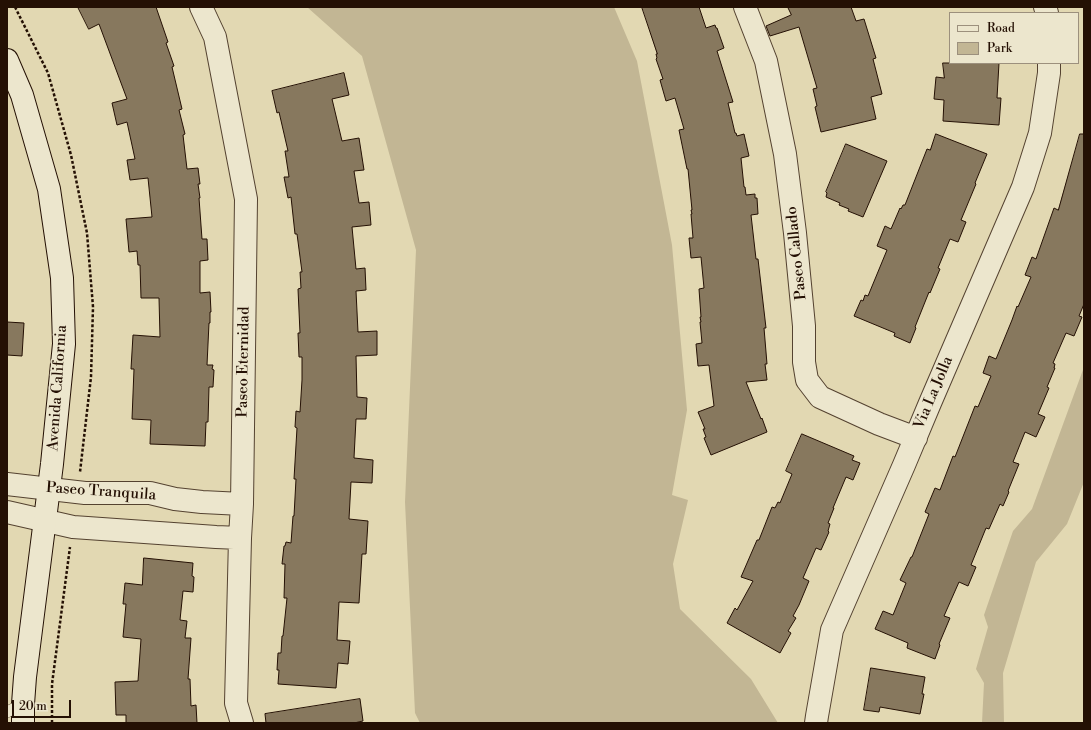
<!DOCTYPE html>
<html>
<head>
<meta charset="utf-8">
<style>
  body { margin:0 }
  #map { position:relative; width:1091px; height:730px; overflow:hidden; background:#e2d8b2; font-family:"Libre Bodoni",serif }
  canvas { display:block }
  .frame { position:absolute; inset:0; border:8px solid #241004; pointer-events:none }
  .legend { position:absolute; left:949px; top:12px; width:130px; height:52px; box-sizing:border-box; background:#ece6cd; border:1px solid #9c907d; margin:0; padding:5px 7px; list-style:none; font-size:12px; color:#241004 }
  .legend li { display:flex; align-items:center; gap:8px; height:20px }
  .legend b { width:20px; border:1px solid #9c907d }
  .scale { position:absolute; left:12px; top:700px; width:59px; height:18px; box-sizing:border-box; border:2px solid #241004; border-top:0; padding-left:5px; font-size:12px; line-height:14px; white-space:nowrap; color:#241004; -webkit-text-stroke:3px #ece6cd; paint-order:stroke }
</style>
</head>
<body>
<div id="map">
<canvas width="1091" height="730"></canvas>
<div class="frame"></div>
<ul class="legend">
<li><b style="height:5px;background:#ece6cd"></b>Road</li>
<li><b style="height:11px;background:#c2b694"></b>Park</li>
</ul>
<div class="scale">20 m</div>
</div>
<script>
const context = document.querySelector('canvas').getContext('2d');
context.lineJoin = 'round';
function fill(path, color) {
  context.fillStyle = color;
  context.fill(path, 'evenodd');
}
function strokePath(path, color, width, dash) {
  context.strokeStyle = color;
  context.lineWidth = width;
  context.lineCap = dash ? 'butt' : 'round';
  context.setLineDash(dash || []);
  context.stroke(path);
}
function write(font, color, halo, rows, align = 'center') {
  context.font = font + ' "Libre Bodoni",serif';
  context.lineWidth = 3;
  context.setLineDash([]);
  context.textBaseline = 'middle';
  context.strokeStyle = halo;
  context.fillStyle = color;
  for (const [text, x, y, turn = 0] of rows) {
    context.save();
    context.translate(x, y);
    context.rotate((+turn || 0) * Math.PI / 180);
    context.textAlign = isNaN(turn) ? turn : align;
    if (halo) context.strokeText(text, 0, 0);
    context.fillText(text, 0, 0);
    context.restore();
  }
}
const green = new Path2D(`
  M307 7H614L637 61 672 245 687 410 672 495 688 500 673 564 680 609 751 679 778 723H420L415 713 405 502 416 250 362 56Z
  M1084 367V482L1067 524 1036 562 1003 673 1004 723H982L984 683 976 669 988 627 984 615 1013 531 1032 509Z`);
const building = new Path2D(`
  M78 7H156L168 42 166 43 174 66 172 67 182 109 179 110 185 134 183 135 187 169 198 168 200 184H198L200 198H199L202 239H207L208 260 200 261V293L210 292 211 312H210V323H209L207 365H213L212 369 214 370 213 387H209L208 422H206L205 446 150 444 151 420 132 419 134 369H131L133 335 160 337 159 298H141L140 265H138L137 251 129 252 126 219 152 217 148 178 130 180 127 160 135 159 127 122 117 125 112 103 127 99 99 24 89 29Z
  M642 7H699L706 28 715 25 716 28H717L724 48 717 51 733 102 728 103 735 133H736L737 136 744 134 749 156 741 158 744 187H745L746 195 755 194V198H757L758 214 751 215 756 259H758L766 328H764L767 364H765L767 380 746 382 761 419 762 418 767 432 711 455 704 438 706 437 703 429H705L698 412 714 406 709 365 698 366 696 344 702 343 700 322H701L700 317H701L699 289 704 288 701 257 691 258 689 238H693L691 214H692L691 210H692L688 169H687L679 130 684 129 675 98 666 101 660 80 663 79 656 59 657 58 656 54H657Z
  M788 7H851L856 21 864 19 876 58 873 59 882 94 871 97 876 119 821 132 815 107 817 106 813 89 817 88 799 27 770 36 766 26 791 15Z
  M943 63H999L997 98H1001L999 125 943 121 944 100 934 99 936 77 944 78Z
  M344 73 349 95 332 99 342 141 359 138 364 170 354 171 359 203 369 202 371 225 352 227 356 269 365 268 366 290 356 291 358 332 377 331V355L356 356 357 397 367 398 366 419H356L354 458 373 460 372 483 351 482 349 519 368 521 366 554H362L359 603 339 602 337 640 350 641 348 664 338 663 336 688 278 684 279 670H277L278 653H281L282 636H283L287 598H284L285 564H282L284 546H285L286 542 291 543 293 516H294L296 479H294L297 428 295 427 296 411 300 412 302 380V357H299L298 333H300L298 289 301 288 300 272H302L297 234H295L291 197 288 198 284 177H289L285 151H288L279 112 277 113 272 91Z
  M936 134 987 154 975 183 976 184 961 220 966 222 958 242 950 239 938 268 940 269 930 293 929 292 915 327 916 328 910 343 894 336 895 333 854 316 861 300 863 301 865 295 868 296 887 250 877 246 885 226 891 229 900 208 901 209 903 205H905L927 149 930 150Z
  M1080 134H1084V304L1079 316 1082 317 1074 336 1066 333 1053 363 1055 364 1054 368H1055L1047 387 1049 388 1038 414 1045 417 1036 437 1025 432 1013 462 1019 464 1008 491 1009 492 1003 506 1000 504 989 529 986 528 971 565 976 567 968 586 959 582 944 616 950 618 939 644 940 645 935 659 907 648 908 643 875 629 883 611 893 615 906 583 900 580 911 557H912L929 514 925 512 935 488 940 490 953 456 955 457 975 406 978 407 991 376 983 373 989 356 996 359 1012 320 1017 306 1018 307 1031 277 1025 275 1032 257 1036 259 1054 208 1058 210Z
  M846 144 887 161 863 217 848 211 849 209 839 205 840 203 826 197 827 193 826 192Z
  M7 322 24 323 22 356 7 355Z
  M802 434 854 456 852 460 860 463 853 480 846 477 833 508H834L828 523 830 524 828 531 829 532 821 550 816 548 803 578 809 581 799 605 793 616 796 618 788 631 791 633 780 653 727 623 735 608 737 610 753 581 741 577 757 540H759L772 507 775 508 778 502 780 503 792 474 786 471Z
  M144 558 193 563 192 576 194 577 193 592 183 591 180 620 187 621 185 638H191L188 679H190L191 706 196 705 197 723H126V715H116L115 682 138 681 141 639 123 637 126 604H123L125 583 142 585Z
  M871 668 925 677 922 694H924L920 714 880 707 879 712 864 710Z
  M360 699 363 721 354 723H266L265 714Z`);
const path = new Path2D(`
  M15 7 48 73 71 155 87 233 93 307 91 377 80 472
  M52 723V684L70 547`);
const lane = new Path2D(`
  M7 712 23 704`);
const street = new Path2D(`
  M201 7 215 37 246 199 242 504 240 538 236 703 242 723
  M745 7 766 61 785 154 795 233 804 326V362L807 380 820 397 879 424 916 438
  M1045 7 1047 13
  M7 484 85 493H150L175 499 202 502 242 504
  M7 512 73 527 216 537 240 538
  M816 723 817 716 832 630 904 465 930 403 1023 187 1040 133 1049 73V63`);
const secondary = new Path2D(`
  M7 60 22 95 49 189 62 278 64 344 52 464 25 677 23 704V723`);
const streetNames = [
  ["Paseo Callado",797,253,-96],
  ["Paseo Eternidad",244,362,-89],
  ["Avenida California",58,388,-86],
  ["Via La Jolla",934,393,-67],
  ["Paseo Tranquila",101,492,4]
];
fill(green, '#c2b694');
fill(building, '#87785e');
strokePath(building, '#241004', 1);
strokePath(lane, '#544230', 12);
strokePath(street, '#544230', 24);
strokePath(secondary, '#241004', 24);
strokePath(path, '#241004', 2.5, [3, 2]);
strokePath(lane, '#ece6cd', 11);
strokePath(street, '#ece6cd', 22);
strokePath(secondary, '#ece6cd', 22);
write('15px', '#241004', '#ece6cd', streetNames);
</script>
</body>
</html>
